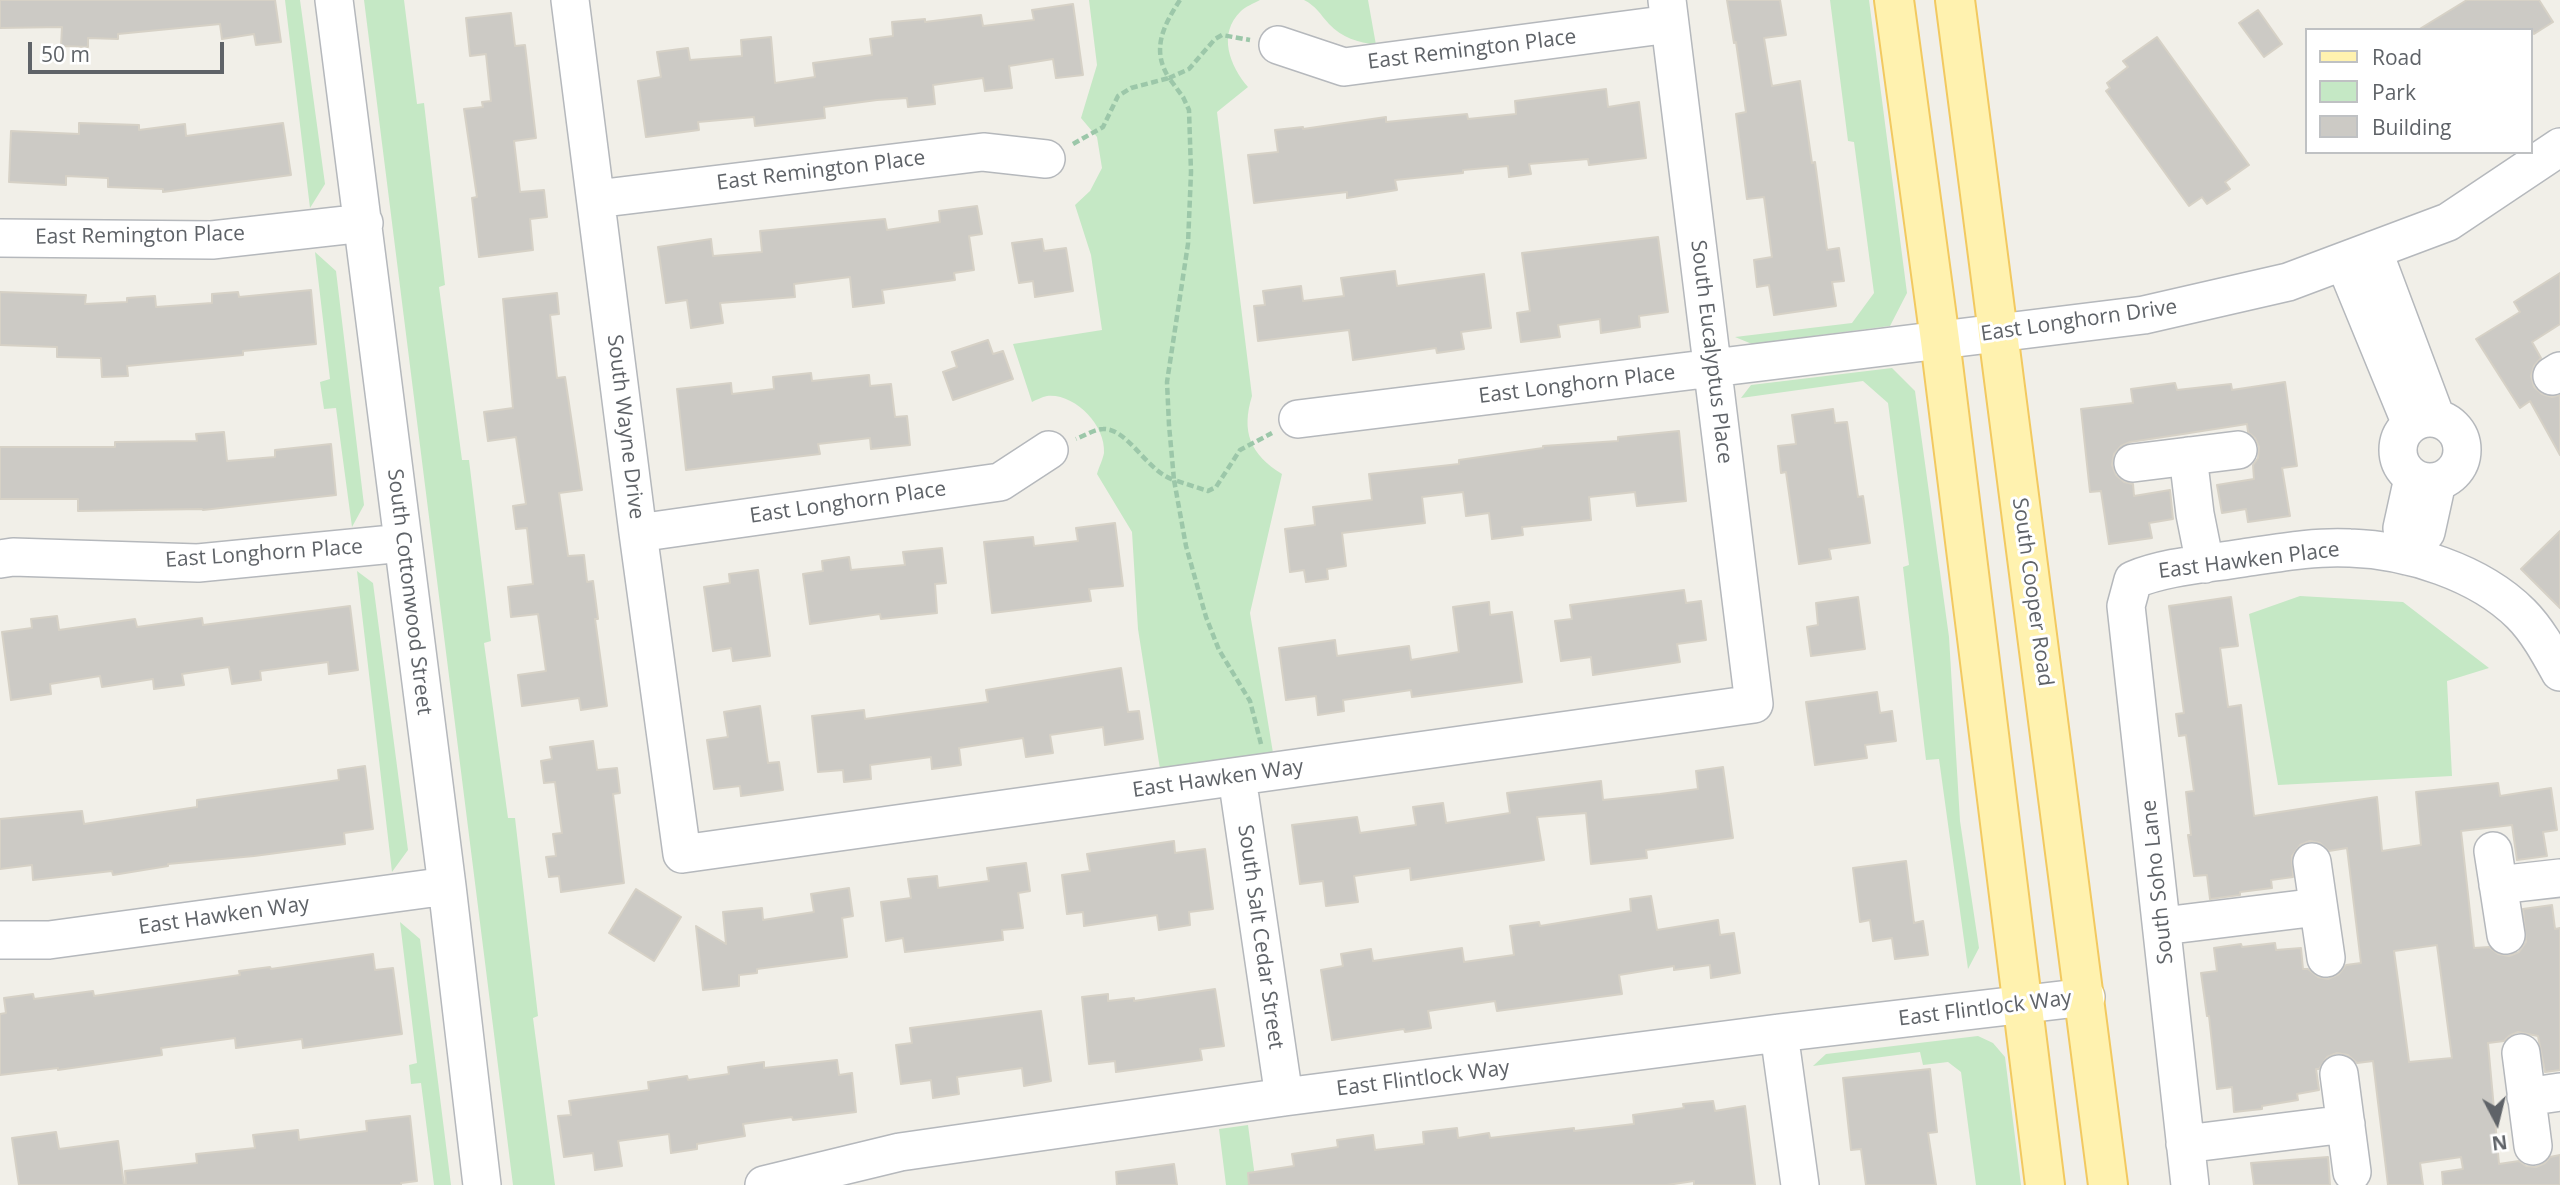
<!DOCTYPE html>
<html>
<head>
<meta charset="utf-8">
<style>
  body { margin:0 }
  #map { position:relative; width:2560px; height:1185px; overflow:hidden; background:#f1efe8; font-family:"Open Sans",sans-serif }
  canvas { display:block }
  .legend { position:absolute; left:2305px; top:28px; width:228px; height:126px; box-sizing:border-box; background:#fff; border:2px solid #bfc1c3; margin:0; padding:9px 12px; list-style:none; font-size:21px; color:#5f6368 }
  .legend li { display:flex; align-items:center; gap:14px; height:35px }
  .legend b { width:35px; border:2px solid #bfc1c3 }
  .north { position:absolute; left:2462px; top:1087px; width:70px; height:70px; -webkit-text-stroke:5px #fff; paint-order:stroke; rotate:173deg; font-size:19px; font-weight:700; line-height:28px; text-align:center; color:#5f6368 }
  .north::after { content:''; display:block; margin:auto; width:24px; height:32px; background:#5f6368; clip-path:polygon(50% 0,100% 100%,50% 72%,0 100%) }
  .scale { position:absolute; left:28px; top:42px; width:196px; height:32px; box-sizing:border-box; border:4px solid #5f6368; border-top:0; padding-left:9px; font-size:21px; line-height:24px; white-space:nowrap; color:#5f6368; -webkit-text-stroke:5px #fff; paint-order:stroke }
</style>
</head>
<body>
<div id="map">
<canvas width="2560" height="1185"></canvas>
<ul class="legend">
<li><b style="height:9px;background:#fff2af"></b>Road</li>
<li><b style="height:19px;background:#c5e8c5"></b>Park</li>
<li><b style="height:19px;background:#cccac5"></b>Building</li>
</ul>
<div class="north">N</div>
<div class="scale">50 m</div>
</div>
<script>
const context = document.querySelector('canvas').getContext('2d');
context.lineJoin = 'round';
function fill(path, color) {
  context.fillStyle = color;
  context.fill(path, 'evenodd');
}
function strokePath(path, color, width, dash) {
  context.strokeStyle = color;
  context.lineWidth = width;
  context.lineCap = dash ? 'butt' : 'round';
  context.setLineDash(dash || []);
  context.stroke(path);
}
function write(font, color, halo, rows, align = 'center') {
  context.font = font + ' "Open Sans",sans-serif';
  context.lineWidth = 6;
  context.setLineDash([]);
  context.textBaseline = 'middle';
  context.strokeStyle = halo;
  context.fillStyle = color;
  for (const [text, x, y, turn = 0] of rows) {
    context.save();
    context.translate(x, y);
    context.rotate((+turn || 0) * Math.PI / 180);
    context.textAlign = isNaN(turn) ? turn : align;
    if (halo) context.strokeText(text, 0, 0);
    context.fillText(text, 0, 0);
    context.restore();
  }
}
const green = new Path2D(`
  M285 0H300L325 184 310 208Z
  M364 0H404L417 104 424 103 445 285 439 287 462 460H469L491 641 484 643 508 818H515L538 1016 533 1018 555 1185H513Z
  M1089 0H1260C1254 3 1245 7 1241 11 1217 34 1230 66 1248 87L1217 112 1252 396C1241 432 1250 454 1282 474L1250 613 1273 753 1160 769 1138 629 1132 532 1097 474C1099 467 1103 459 1104 453 1106 425 1074 393 1047 396 1042 397 1036 400 1032 402L1013 344 1102 330 1091 255 1075 205 1090 191 1102 168 1097 137 1081 118 1097 65Z
  M1304 0H1368L1376 45C1358 42 1342 38 1329 24 1320 14 1316 6 1304 0Z
  M1830 0H1869L1907 293 1890 326 1752 344 1735 337 1852 323 1874 293 1854 142 1848 141Z
  M315 252 336 271 364 505 352 527 336 408 324 409 320 382 330 379Z
  M1892 368 1915 391 1949 637 1960 821 1979 948 1968 969 1939 759 1926 760 1903 567 1909 565 1888 403 1863 381 1741 398 1751 385Z
  M357 571 373 583 408 850 392 872Z
  M2300 596 2403 602 2489 668 2447 681 2452 776 2278 785 2249 614Z
  M400 922 420 939 451 1185H434L421 1083 411 1084 409 1065 417 1063Z
  M1978 1036 1993 1043 2005 1057 2021 1185H1976L1961 1072 1948 1062 1923 1065 1920 1052 1813 1066 1826 1054Z
  M1248 1125 1256 1185H1226L1219 1129Z`);
const building = new Path2D(`
  M0 0H275L281 42 256 45 254 34 222 39 220 24 118 34V39L88 38V47L61 46 62 27 0 28Z
  M1727 0H1780L1786 35 1764 38 1772 86 1800 81 1812 163 1815 162 1827 250 1839 248 1844 281 1832 282 1836 306 1774 315 1769 285 1757 287 1754 260 1772 257 1764 197 1747 199 1736 114 1746 112 1736 42 1734 43Z
  M2467 0H2539L2553 22 2534 34 2532 30H2418Z
  M1073 4 1083 75 1056 78 1053 59 1009 66 1012 88 985 91 983 78 933 85 935 104 908 107 907 98 877 100 824 107 825 118 755 126 754 117 698 122 699 130 646 137 638 81 661 77 657 52 688 48 690 60 742 56 741 40 771 37 775 83 815 77 813 63 872 55 870 39 893 36 892 22 925 19V22L981 15 983 26 1034 20 1032 10Z
  M2258 10 2282 44 2264 57 2239 23Z
  M511 13 515 46 525 45 536 138 514 141 520 192 544 190 547 217 530 219 533 250 479 257 472 198 477 197 464 109 483 107 482 102 491 101 486 54 470 56 466 18Z
  M2157 37 2249 165 2225 182 2230 189 2207 204 2202 197 2189 206 2106 91 2110 88 2107 83 2128 67 2123 61Z
  M1606 89 1608 107 1639 102 1646 158 1589 165 1588 159 1529 164 1531 174 1509 177 1508 166 1463 170V173L1395 180 1397 190 1347 198V192L1254 203 1248 155 1278 152 1275 130 1303 127V129L1386 117V122L1467 114 1468 119 1516 114 1515 101Z
  M79 123 139 125V130L185 124 186 136 283 123 291 175 163 192V189L108 187V178L66 176V185L9 182 11 131 79 134Z
  M977 206 982 234 969 236 974 270 954 273 955 280 882 290 884 303 853 307 850 277 794 284 795 297 720 303 723 323 691 328 687 300 666 303 658 247 711 239 713 256 762 252 760 231 885 219 887 230 940 222 939 211Z
  M1658 237 1668 312 1639 316 1640 327 1601 333 1600 319 1558 325 1560 337 1521 342 1517 313 1530 311 1522 253Z
  M1042 239 1044 251 1066 248 1073 291 1035 297 1033 281 1019 283 1012 243Z
  M1395 271 1397 286 1484 274 1491 328 1461 332 1464 349 1437 353 1436 348 1353 360 1349 330 1258 341 1254 306 1265 305 1263 291 1301 286 1303 301 1344 296 1341 278Z
  M2560 273V324L2532 342 2541 358 2534 366 2531 376 2534 387 2542 394 2552 397 2560 395V455L2530 401 2520 408 2476 339 2520 312 2514 302Z
  M311 290 316 344 243 351V355L127 366 128 376 102 377 101 358 57 357V347L0 345V292L86 295 85 304 127 302V298L155 296 156 307 212 303V294L238 292 239 297Z
  M557 293 559 314 550 315 557 378 565 377 582 490 559 493 568 556 584 555 587 582 593 581 598 619H595L607 706 581 710 579 698 522 706 518 675 546 671 538 614 511 617 508 587 533 584 527 528 516 529 513 506 526 504 516 437 488 441 484 412 513 408 503 299Z
  M988 340 993 354 1003 351 1013 379 953 400 943 372 957 367 952 352Z
  M811 373 812 381 869 375 870 386 891 384 895 417 907 416 910 445 871 449 870 438 818 444 820 454 686 470 677 389 731 383 732 394 774 389 773 377Z
  M2285 382 2297 466 2282 468 2290 516 2248 522 2246 509 2222 513 2217 485 2254 479 2253 465 2258 458 2259 447 2255 438 2248 432 2247 424 2183 434 2130 442 2121 446 2114 454 2112 465 2116 475 2124 482 2133 484 2134 496 2170 490 2173 519 2149 523 2152 538 2109 544 2101 491 2090 492 2081 409 2133 403 2131 389 2175 383 2177 390 2231 384 2232 390Z
  M1833 409 1835 423 1847 422 1858 497 1863 496 1870 543 1829 549 1831 559 1799 564 1786 472 1781 473 1778 446 1796 444 1792 415Z
  M1679 431 1686 501 1637 506 1635 492 1589 497 1591 520 1522 527 1523 535 1492 539 1489 513 1466 516 1463 492 1422 497 1425 523 1342 533 1346 566 1327 569 1328 579 1306 582 1304 570 1290 572 1285 529 1315 525 1313 507 1372 500 1369 474 1459 464V460L1543 448V446L1618 441V437Z
  M224 432 227 461 275 457V450L331 444 336 495 203 510 202 509 78 511V499H0V447H115V442L197 441 196 434Z
  M1115 523 1123 586 1089 589 1091 601 992 613 984 542 1033 537 1034 546 1078 541 1076 528Z
  M2560 531V608L2521 569Z
  M942 548 946 583 935 584 937 613 881 619 880 614 810 624 803 574 823 571 822 561 849 557 851 570 905 565 903 552Z
  M758 570 770 656 733 661 731 648 713 651 704 587 730 583 729 574Z
  M1684 590 1686 603 1701 601 1706 640 1677 644 1680 662 1593 675 1591 657 1561 661 1555 621 1572 619 1570 605Z
  M1858 597 1865 649 1811 656 1807 627 1818 625 1816 603Z
  M2231 597 2238 646 2220 648 2228 707 2241 705 2254 816 2377 797 2382 851 2421 845 2416 792 2498 783 2500 796 2551 788 2557 830 2543 832 2547 856 2517 860 2512 825 2461 831 2474 948 2489 947 2498 954 2509 956 2519 952 2526 942 2523 909 2552 905 2555 929 2560 928V1070L2545 1072 2538 1036 2518 1032 2509 1036 2504 1041 2488 1043 2499 1164 2519 1161 2526 1166 2536 1167 2545 1163 2550 1157 2560 1155V1185H2443L2442 1172 2463 1169 2461 1157 2420 1163 2423 1185H2388L2373 1061 2357 1063 2348 1055 2337 1053 2327 1057 2319 1069H2316L2319 1090 2297 1094 2298 1100 2262 1106V1109L2234 1112 2232 1087 2217 1089 2209 1016H2207L2201 973 2217 971 2214 948 2241 944 2242 947 2275 943 2276 950 2301 948 2303 969H2308L2318 977 2328 979 2339 974 2346 965 2361 963 2347 848 2329 851 2320 843 2310 841 2300 845 2292 856 2293 877 2271 880 2272 888 2240 892V895L2210 899 2207 875 2194 876 2188 835H2191L2186 792 2194 791 2186 735 2179 736 2176 714 2184 713 2169 606ZM2437 945 2452 1058 2409 1062 2394 951Z
  M1489 602 1490 615 1512 612 1522 682 1412 697 1411 690 1343 700 1344 711 1318 715 1316 696 1286 700 1279 648 1335 640 1337 656 1409 646 1411 660 1459 652 1453 607Z
  M350 606 358 670 329 674 328 662 260 671 261 680 232 684 229 667 182 674 184 685 154 689 153 679 102 687 100 676 50 684 51 694 11 700 2 632 32 628 31 619 57 616 59 630 135 619 137 627 202 618 203 625Z
  M1121 668 1128 712 1139 711 1143 739 1105 745 1103 727 1050 735 1053 753 1026 757 1023 738 959 748 961 765 932 769 931 757 870 765 871 779 844 782 843 770 818 772 812 716 864 710 865 719 988 702 986 690Z
  M1877 692 1880 713 1892 711 1896 741 1865 745 1867 758 1815 765 1806 702Z
  M760 706 768 763 779 762 783 790 741 796 740 786 714 789 707 740 728 737 724 712Z
  M593 741 597 770 617 768 620 793 613 794 624 883 561 892 559 876 549 877 546 857 556 856 553 834 562 833 555 782 544 783 541 761 552 759 550 747Z
  M365 766 373 829 344 833 345 844 254 856 168 864V866L113 875 112 871 33 880 32 865 0 869V819L82 811 84 824 197 807V800L339 780 338 770Z
  M1723 767 1733 838 1646 850 1647 858 1591 864 1586 813 1537 817 1544 860 1411 880 1410 868 1354 876 1358 902 1326 906 1323 881 1300 884 1292 825 1357 817 1360 833 1416 825 1413 807 1443 803 1446 823 1510 813 1507 793 1601 781 1603 800 1660 794 1698 789 1696 771Z
  M1174 841 1175 853 1205 849 1213 909 1189 912 1190 925 1159 930 1157 915 1084 926 1083 912 1067 914 1062 875 1090 871 1087 854Z
  M1906 861 1914 923 1923 921 1928 955 1895 959 1892 938 1873 941 1870 920 1860 922 1853 868Z
  M1026 863 1030 891 1018 893 1023 928 1002 930 1003 940 905 952 903 938 886 941 881 902 911 898 908 879 937 876 938 888 989 881 987 868Z
  M849 888 853 916 842 918 847 957 757 969V973L739 975V986L703 990 696 926 726 944 723 912 762 908 763 920 814 912 811 894Z
  M636 889 681 917 654 961 609 933Z
  M1651 896 1657 930 1718 920 1720 935 1734 933 1740 973 1711 978 1710 965 1674 970V966L1619 975 1622 994 1497 1011 1495 1001 1428 1011 1431 1028 1405 1032 1404 1029 1332 1040 1321 970 1343 966 1341 954 1371 949 1373 961 1462 948 1464 962 1514 955 1510 926 1539 922 1540 926 1631 911 1630 899Z
  M373 954 375 970 393 968 402 1034 303 1048 302 1039 236 1048 235 1038 161 1048 162 1055 58 1070V1068L0 1075V1014L6 1013 4 998 33 994 34 999 93 991 94 996 240 975 239 971 270 967 271 969Z
  M1215 989 1224 1046 1200 1049 1202 1060 1116 1072 1115 1061 1089 1064 1082 997 1108 994V1001L1134 998V1001Z
  M1041 1011 1051 1081 1024 1086 1022 1068 957 1077 959 1094 933 1098 931 1080 901 1084 896 1045 912 1043 910 1028Z
  M837 1060 839 1075 852 1073 856 1112 793 1120 792 1117 743 1124 745 1136 697 1144V1149L671 1153 669 1134 618 1141 622 1166 595 1170 593 1153 564 1157 558 1116 571 1115 569 1101 649 1090 648 1082 687 1076 688 1080 729 1074 728 1067 764 1062V1068Z
  M1930 1069 1937 1132 1928 1133 1936 1185H1866L1861 1149 1851 1150 1843 1078Z
  M1713 1101 1715 1111 1745 1106 1755 1185H1694V1181L1667 1185H1249L1248 1173 1294 1166 1292 1154 1338 1147 1337 1140 1373 1135 1375 1150 1424 1144 1423 1132 1457 1128 1458 1138 1489 1133 1490 1138 1574 1128V1131L1634 1124 1633 1115 1684 1108 1683 1104Z
  M410 1116 417 1181 401 1183V1185H126L125 1171 197 1163 196 1154 255 1148 253 1135 298 1130 299 1140 367 1131 366 1121Z
  M56 1132 59 1149 118 1141 124 1185H19L12 1138Z
  M2328 1157 2330 1185H2254L2251 1163Z
  M1174 1164 1177 1185H1117L1116 1172Z`);
const path = new Path2D(`
  M1180 0C1163 26 1151 50 1169 78L1189 69 1215 39 1222 35 1250 40
  M1073 144 1103 127 1118 96 1131 88 1169 78 1183 97 1189 110 1191 172 1188 244 1167 382 1169 425 1174 480C1146 471 1128 428 1103 429 1095 429 1084 436 1076 439
  M1261 744 1250 701 1219 650 1206 617 1186 546 1174 480 1208 491 1216 487 1240 450 1272 433`);
const minor = new Path2D(`
  M334 0 447 886 482 1185
  M570 0 638 533 682 854 1754 704 1667 0
  M1278 45 1344 67 1670 24
  M596 199 983 152 1046 159
  M0 238 212 240 364 223
  M2373 250 2436 418
  M2344 261 2411 424
  M2552 376 2560 371
  M2398 450a32 32 0 1 1 64 0a32 32 0 1 1-64 0Z
  M1298 419 2144 315 2288 282 2448 222 2560 147
  M2188 456 2195 514 2205 564
  M2133 463 2238 450
  M2413 478 2402 528 2407 556 2426 532 2437 482
  M638 533 1000 482 1049 450
  M0 559 13 557 198 563 403 543
  M1237 777 1284 1097
  M2493 851 2506 935
  M2312 862 2326 958
  M2498 885 2560 878
  M2163 926 2318 907
  M0 940H49L447 886
  M1779 1033 1800 1185
  M2521 1053 2533 1146
  M2339 1074 2352 1172
  M2526 1097 2560 1092
  M2185 1144 2346 1124
  M764 1185 900 1152 1284 1097 1779 1033 2086 997
  M2190 1185 2126 606 2133 580C2167 566 2206 564 2243 558 2277 553 2315 546 2350 548 2408 550 2479 572 2521 614 2537 630 2549 652 2560 672`);
const major = new Path2D(`
  M1894 0 1940 340 2045 1185
  M1955 0 2108 1185`);
const streetNames = [
  ["East Remington Place",1472,50,-7],
  ["East Remington Place",821,171,-7],
  ["East Remington Place",140,236,-1],
  ["East Longhorn Drive",2079,321,-8],
  ["South Eucalyptus Place",1711,352,83],
  ["East Longhorn Place",1577,385,-7],
  ["South Wayne Drive",625,427,83],
  ["East Longhorn Place",848,503,-8],
  ["East Longhorn Place",264,554,-4],
  ["East Hawken Place",2249,561,-7],
  ["South Cottonwood Street",409,592,83],
  ["South Cooper Road",2032,592,82],
  ["East Hawken Way",1218,779,-8],
  ["South Soho Lane",2158,882,-96],
  ["East Hawken Way",224,916,-8],
  ["South Salt Cedar Street",1260,937,82],
  ["East Flintlock Way",1985,1009,-7],
  ["East Flintlock Way",1423,1079,-7]
];
fill(green, '#c5e8c5');
fill(building, '#cccac5');
strokePath(building, '#d6d1c6', 2);
strokePath(minor, '#b5b8bc', 40);
strokePath(major, '#f2c960', 42);
strokePath(path, '#9cc7a9', 4.5, [7, 3.5]);
strokePath(minor, '#fff', 37);
strokePath(major, '#fff2af', 38);
write('21px', '#5f6368', '#fff', streetNames);
</script>
</body>
</html>
